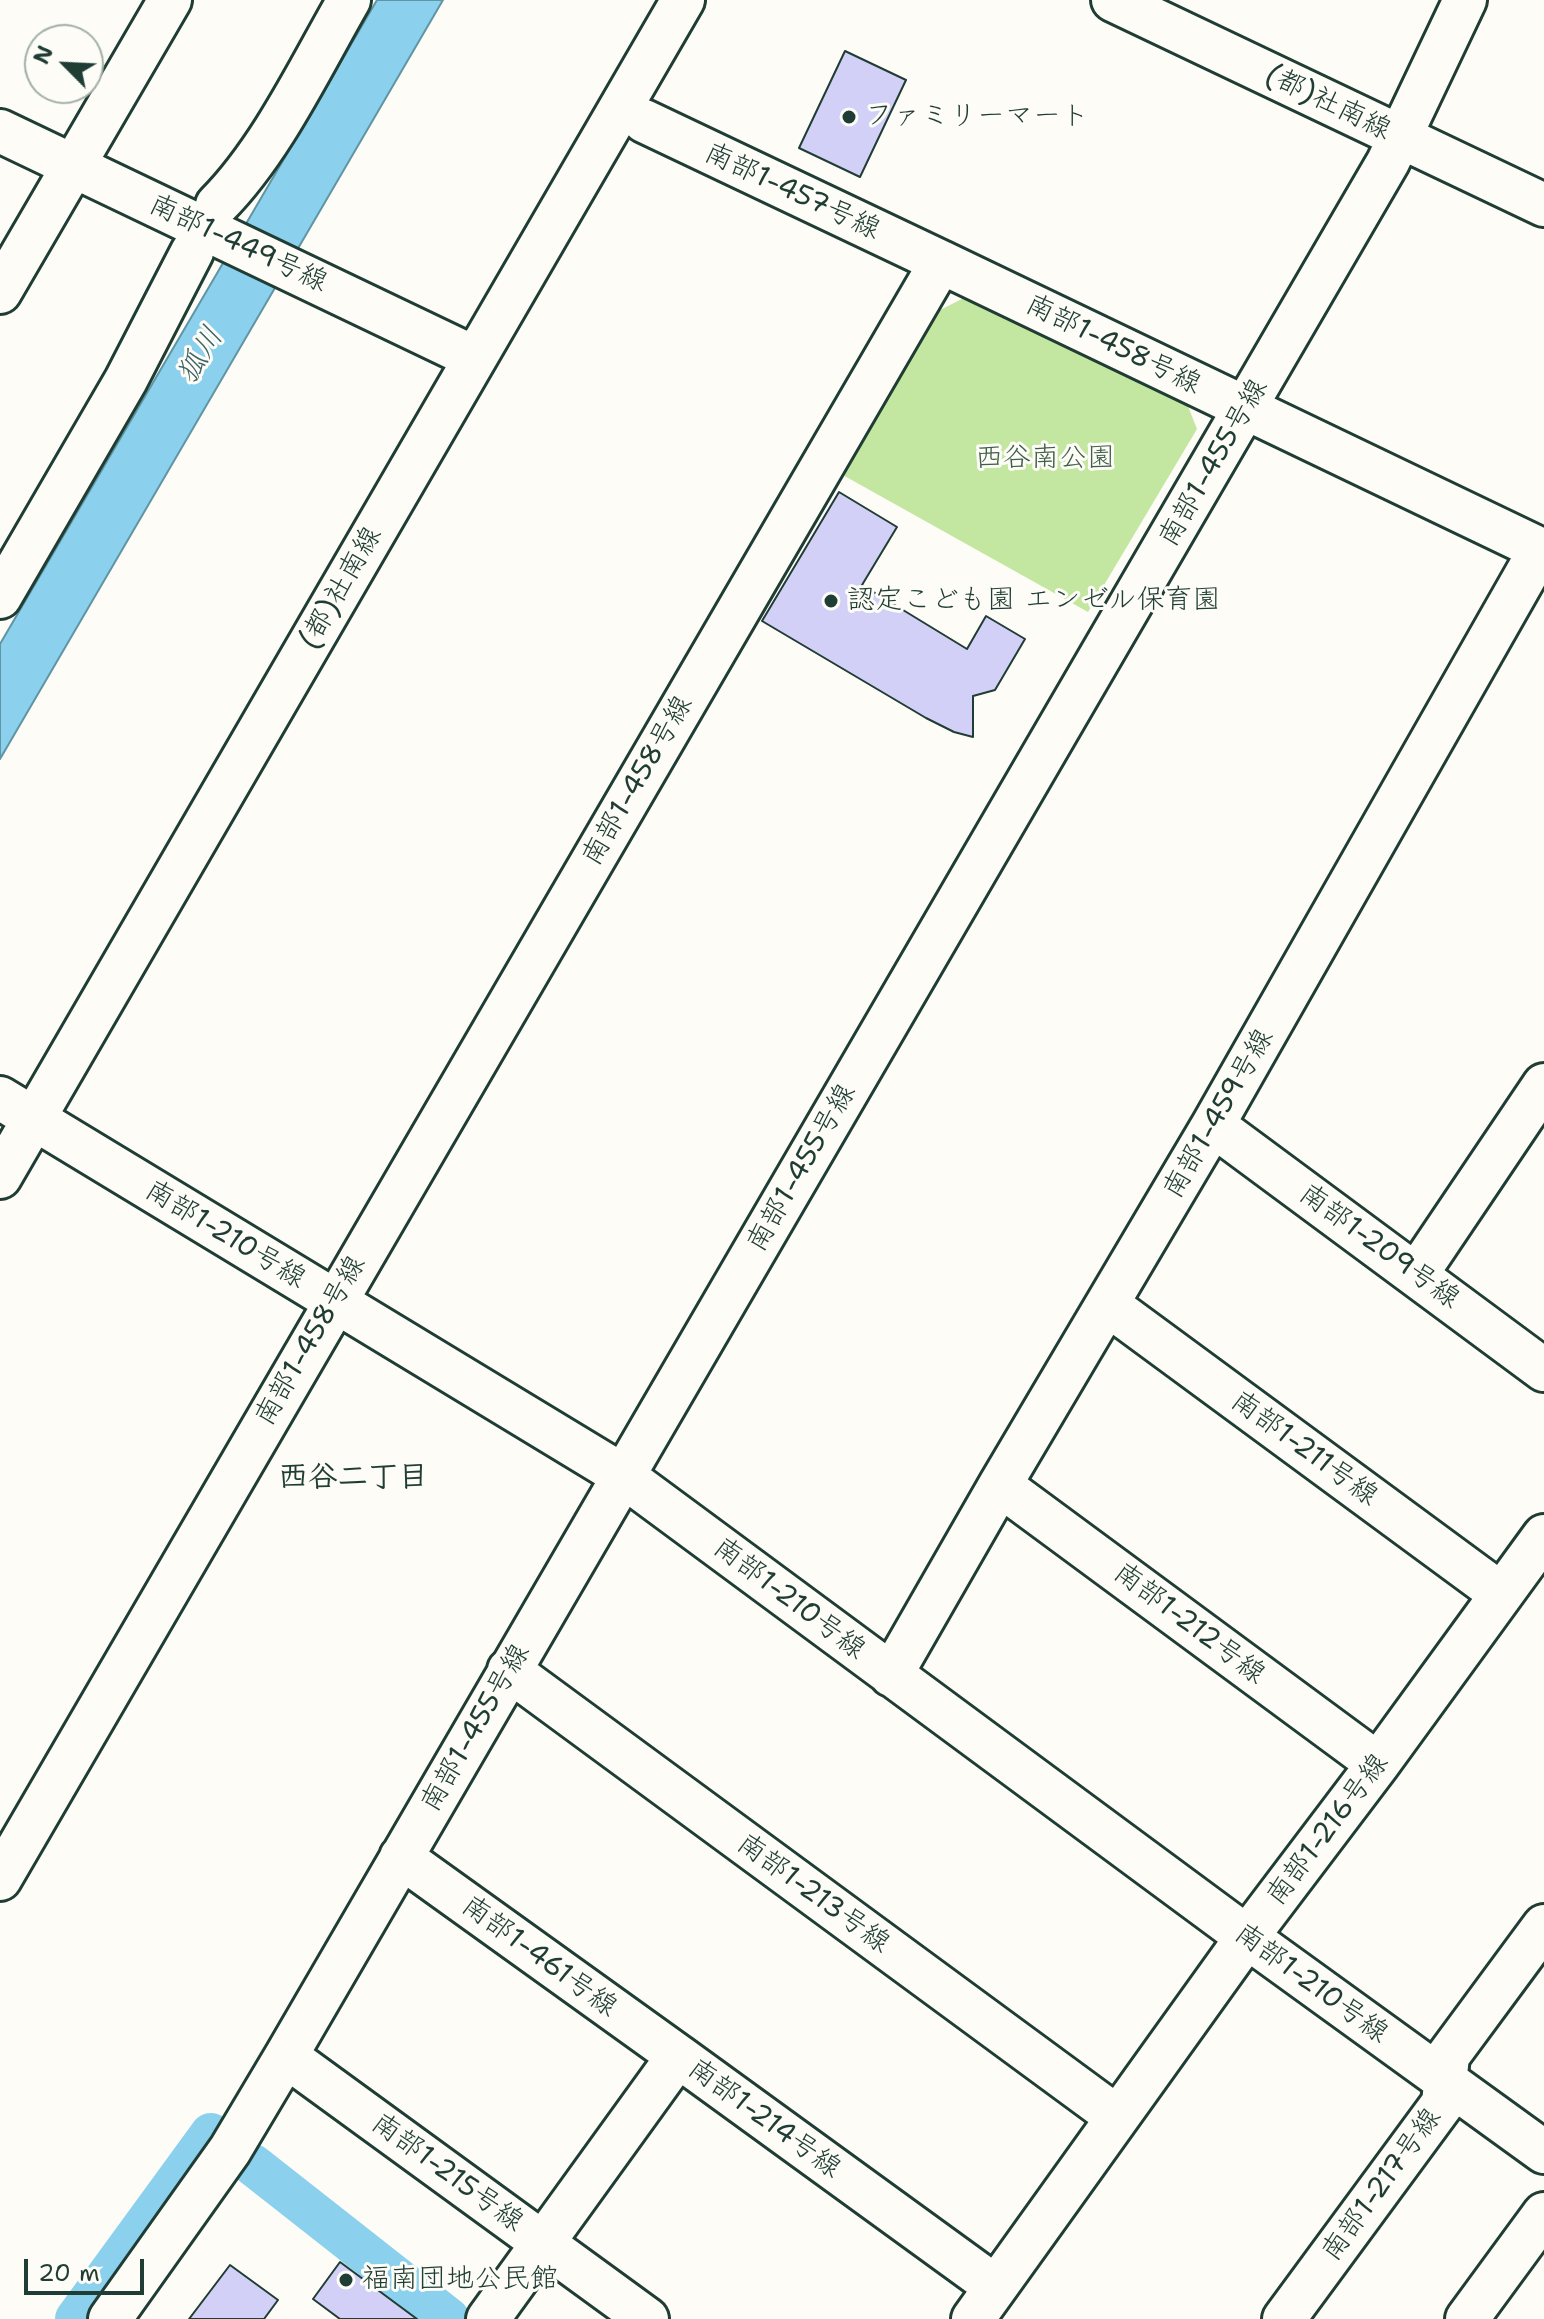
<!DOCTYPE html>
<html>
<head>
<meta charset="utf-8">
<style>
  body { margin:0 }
  #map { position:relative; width:1544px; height:2319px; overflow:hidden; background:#fdfcf7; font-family:"Shantell Sans",sans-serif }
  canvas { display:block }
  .north { position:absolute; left:24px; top:24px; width:80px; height:80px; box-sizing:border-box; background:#fdfcf7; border:2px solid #a4b0a9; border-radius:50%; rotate:294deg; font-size:22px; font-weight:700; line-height:32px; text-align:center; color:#1f3d34 }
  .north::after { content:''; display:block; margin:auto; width:28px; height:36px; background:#1f3d34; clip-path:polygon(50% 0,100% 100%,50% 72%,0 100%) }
  .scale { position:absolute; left:24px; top:2259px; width:120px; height:36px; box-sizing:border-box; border:4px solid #1f3d34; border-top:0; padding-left:10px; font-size:24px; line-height:28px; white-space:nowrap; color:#1f3d34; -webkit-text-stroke:6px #fdfcf7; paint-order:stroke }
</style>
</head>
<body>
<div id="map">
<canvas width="1544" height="2319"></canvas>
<div class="north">N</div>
<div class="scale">20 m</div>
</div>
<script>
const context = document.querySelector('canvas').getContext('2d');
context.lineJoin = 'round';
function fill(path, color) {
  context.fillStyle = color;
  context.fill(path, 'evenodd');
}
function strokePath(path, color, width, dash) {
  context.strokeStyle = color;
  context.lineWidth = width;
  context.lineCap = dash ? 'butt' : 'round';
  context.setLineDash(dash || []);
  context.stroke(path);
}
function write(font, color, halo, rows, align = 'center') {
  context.font = font + ' "Shantell Sans","Klee One",sans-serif';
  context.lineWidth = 6;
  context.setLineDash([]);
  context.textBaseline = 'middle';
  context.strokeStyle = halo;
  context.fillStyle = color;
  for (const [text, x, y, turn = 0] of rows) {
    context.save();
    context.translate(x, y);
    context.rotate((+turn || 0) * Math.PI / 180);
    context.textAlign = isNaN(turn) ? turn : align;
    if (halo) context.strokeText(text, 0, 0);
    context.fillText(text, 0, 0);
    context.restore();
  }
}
const green = new Path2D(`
  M966 297 1186 401 1197 429 1088 612 841 474 940 310Z`);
const water = new Path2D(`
  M377 0H443L0 759V644Z`);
const canal = new Path2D(`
  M253 2165 449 2319
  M76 2319 211 2134 215 2136`);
const building = new Path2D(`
  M845 51 906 80 860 177 799 148Z
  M839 492 897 527 862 585 967 649 986 616 1025 639 995 690 973 696V737L954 732 926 718 762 621Z
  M340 2262 417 2319H340L313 2299Z
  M230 2265 278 2300 264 2319H189Z`);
const minor = new Path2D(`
  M1113 0 1544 205
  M644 121 941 262
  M0 131 475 358
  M217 205C271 151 311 66 349 0
  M0 292 170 0
  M0 597 126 380 192 252
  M0 1098 622 1475 1247 1937 1544 2152
  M1213 1125 1544 1370
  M0 1177 683 0
  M1416 1275 1544 1085
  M1107 1304 1501 1594
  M1000 1485 1378 1764
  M509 1670 1117 2117
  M891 1675 1000 1485 1213 1125 1540 550
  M401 1857 678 2056
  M0 1879 941 262 1544 551
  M286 2056 647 2319
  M110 2319 230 2150 286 2056 1388 162 1465 0
  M488 2319 678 2056 996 2287
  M973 2319 1247 1937 1378 1764 1544 1536
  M1284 2319 1443 2103 1448 2056 1544 1926
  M1467 2319 1544 2214`);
const markers = [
  [849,117,8,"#1f3d34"],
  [831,601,8,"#1f3d34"],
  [346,2280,8,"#1f3d34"]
];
const streetNames = [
  ["(都)社南線",1328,103,26],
  ["南部1-457号線",792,192,25],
  ["南部1-449号線",238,244,25],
  ["南部1-458号線",1113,345,26],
  ["南部1-455号線",1214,463,-60],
  ["(都)社南線",341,588,-60],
  ["南部1-458号線",638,781,-60],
  ["南部1-459号線",1219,1114,-60],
  ["南部1-455号線",802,1168,-60],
  ["南部1-210号線",225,1235,31],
  ["南部1-209号線",1379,1247,36],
  ["南部1-458号線",311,1341,-60],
  ["南部1-211号線",1304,1449,36],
  ["南部1-210号線",789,1599,37],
  ["南部1-212号線",1189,1624,37],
  ["南部1-455号線",476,1728,-60],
  ["南部1-216号線",1328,1830,-53],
  ["南部1-213号線",813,1894,36],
  ["南部1-461号線",539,1957,36],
  ["南部1-210号線",1311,1984,36],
  ["南部1-214号線",764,2119,36],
  ["南部1-215号線",447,2173,36],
  ["南部1-217号線",1382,2185,-54]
];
const poiNames = [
  ["ファミリーマート",865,117],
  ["認定こども園 エンゼル保育園",847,601],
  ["福南団地公民館",362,2280]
];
const parkNames = [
  ["西谷南公園",1045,459]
];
const waterNames = [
  ["狐川",201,356,-59]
];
const neighbourhoodNames = [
  ["西谷二丁目",353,1478]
];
fill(green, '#c3e6a0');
fill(water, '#8bd0ed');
strokePath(water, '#6095a3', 2);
strokePath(canal, '#8bd0ed', 42);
fill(building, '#d3d0f8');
strokePath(building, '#1f3d34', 2);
strokePath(minor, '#1f3d34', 48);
strokePath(minor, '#fdfcf7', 42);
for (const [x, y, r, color] of markers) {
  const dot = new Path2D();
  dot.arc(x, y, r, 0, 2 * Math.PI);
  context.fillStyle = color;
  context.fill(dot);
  strokePath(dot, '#fdfcf7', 3);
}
write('28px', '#1f3d34', '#fdfcf7', streetNames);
write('28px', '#1f3d34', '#fdfcf7', poiNames, 'left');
write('28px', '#405f4a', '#fdfcf7', parkNames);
write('italic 30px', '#3a6262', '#fdfcf7', waterNames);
write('bold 30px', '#1f3d34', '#fdfcf7', neighbourhoodNames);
</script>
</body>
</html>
